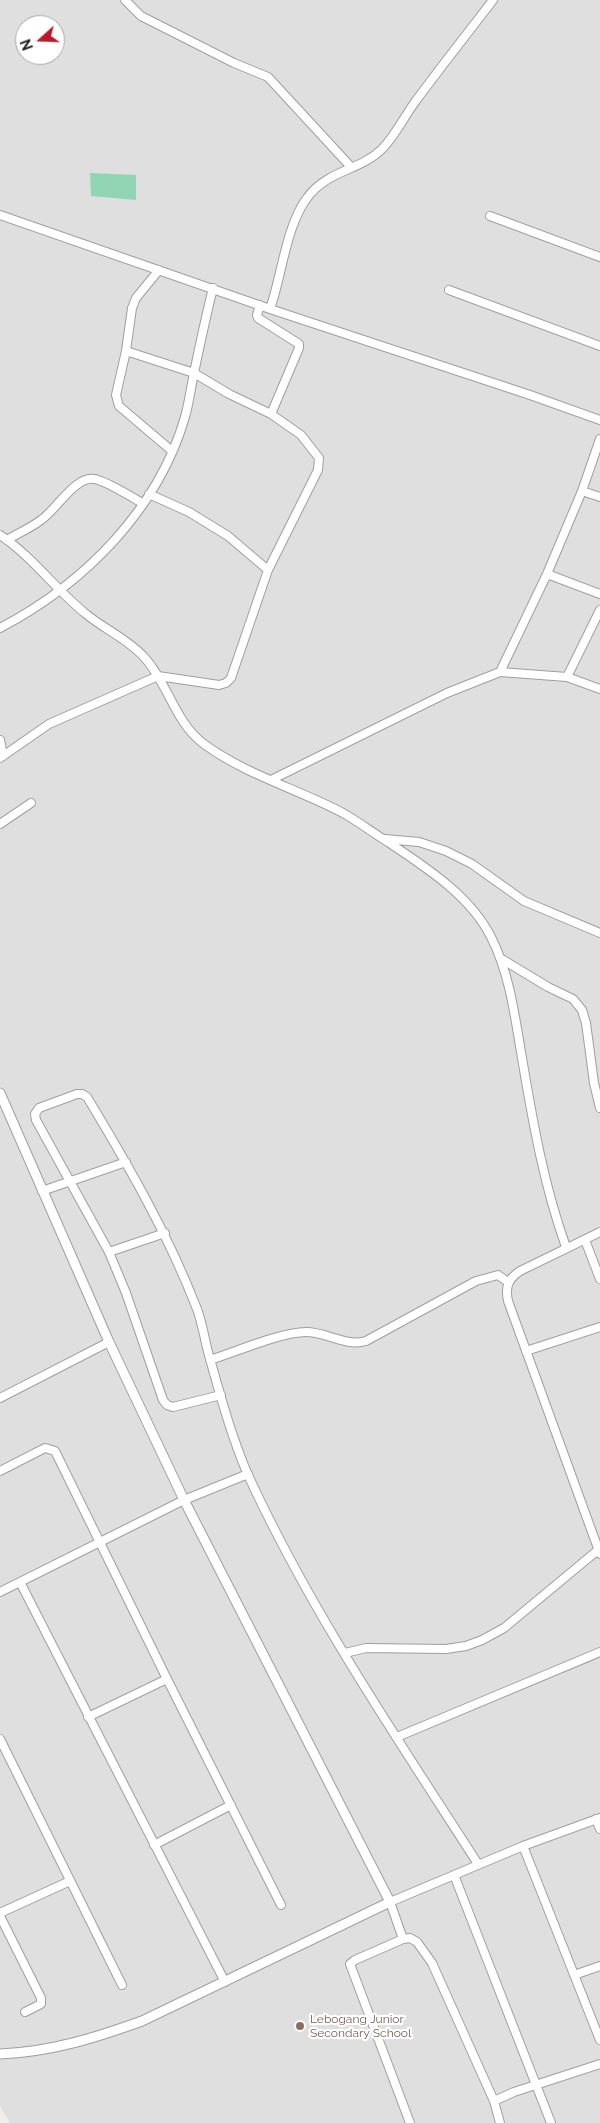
<!DOCTYPE html>
<html>
<head>
<meta charset="utf-8">
<style>
  body { margin:0 }
  #map { position:relative; width:600px; height:2123px; overflow:hidden; background:#f1eeea; font-family:Raleway,sans-serif }
  canvas { display:block }
  .north { position:absolute; left:15px; top:15px; width:50px; height:50px; box-sizing:border-box; background:#fff; border:1px solid #a7a7a7; border-radius:50%; rotate:250deg; font-size:14px; font-weight:700; line-height:20px; text-align:center; color:#222 }
  .north::after { content:''; display:block; margin:auto; width:18px; height:22px; background:#ba192b; clip-path:polygon(50% 0,100% 100%,50% 72%,0 100%) }
</style>
</head>
<body>
<div id="map">
<canvas width="600" height="2123"></canvas>
<div class="north">N</div>
</div>
<script>
const context = document.querySelector('canvas').getContext('2d');
context.lineJoin = 'round';
function fill(path, color) {
  context.fillStyle = color;
  context.fill(path, 'evenodd');
}
function strokePath(path, color, width, dash) {
  context.strokeStyle = color;
  context.lineWidth = width;
  context.lineCap = dash ? 'butt' : 'round';
  context.setLineDash(dash || []);
  context.stroke(path);
}
function write(font, color, halo, rows, align = 'center') {
  context.font = font + ' Raleway,sans-serif';
  context.lineWidth = 4.5;
  context.setLineDash([]);
  context.textBaseline = 'middle';
  context.strokeStyle = halo;
  context.fillStyle = color;
  for (const [text, x, y, turn = 0] of rows) {
    context.save();
    context.translate(x, y);
    context.rotate((+turn || 0) * Math.PI / 180);
    context.textAlign = isNaN(turn) ? turn : align;
    if (halo) context.strokeText(text, 0, 0);
    context.fillText(text, 0, 0);
    context.restore();
  }
}
const residential = new Path2D(`
  M0 0H600V2123H10L0 2106ZM25 25H55V55H25Z`);
const pitch = new Path2D(`
  M90 173 136 175V200L91 196Z`);
const minor = new Path2D(`
  M125 0 141 16 234 63 268 77 351 167
  M0 215 270 309 530 395 600 420
  M490 216 600 257
  M159 270 136 298 132 308 126 351 116 395 119 406 172 451
  M449 290 600 346
  M260 305 257 315 258 318 299 344V348L271 414
  M270 309C282 275 286 226 307 198 327 170 360 171 382 149 395 136 404 117 415 102 440 68 467 34 493 0
  M582 491 600 497
  M149 494 189 512 228 536 268 570
  M0 535C32 556 56 590 86 614 104 629 128 639 144 657 168 683 175 723 204 744 246 775 298 789 343 813 359 822 373 833 388 842 425 867 470 895 491 937 510 974 515 1018 522 1058 533 1123 544 1186 566 1247
  M7 540C18 533 31 528 41 520 56 510 75 476 94 479 104 480 132 497 142 503
  M547 574 600 594
  M0 628C84 584 158 510 185 417 189 403 191 387 194 373 200 344 206 316 213 288
  M500 672 547 574 582 491 600 439
  M567 677 600 689
  M0 740 3 756
  M0 758 49 724 158 676 219 685 226 683 231 678 268 570 318 470 319 458 301 435 271 414 229 394 194 373 126 351
  M271 780 447 693 500 672 567 677 600 610
  M0 824 31 803
  M385 839 419 842 446 851 472 864 524 901 600 933
  M500 958 548 987 573 999 582 1010 586 1023 594 1083 600 1108
  M42 1191 126 1162
  M600 1232 520 1271C508 1279 505 1287 508 1301L600 1554
  M585 1240 600 1279
  M109 1252 165 1233
  M526 1351 600 1327
  M210 1360C235 1352 282 1332 306 1332 327 1332 345 1347 366 1341L476 1281 498 1275 508 1282
  M221 1395 173 1407 167 1405 163 1400 126 1293 109 1252 36 1120 35 1114 39 1108 77 1094H82L87 1097C128 1165 168 1234 197 1309 203 1325 205 1343 210 1359 221 1398 232 1438 248 1475 311 1612 397 1738 478 1864
  M0 1398 109 1342
  M0 1471 45 1448 55 1451 167 1679 281 1905
  M20 1582 225 1982
  M0 1592 184 1500 248 1474
  M345 1653 366 1648 446 1649 466 1646 482 1640 504 1628 598 1550
  M88 1717 167 1679
  M397 1737 600 1652
  M0 1739 122 1985
  M596 1819 600 1829
  M154 1845 231 1805
  M523 1846 600 2040
  M454 1875 551 2123
  M0 1913 70 1881
  M0 1916 41 1998V2004L25 2012
  M403 1939 410 1938 417 1942 432 1963 494 2101 500 2123
  M574 1975 600 1966
  M494 2101 514 2092 600 2064
  M410 2123 350 1964 355 1960 403 1939 390 1902 523 1846 600 1818`);
const tertiary = new Path2D(`
  M0 1093 109 1342 184 1500 390 1902 142 2021C95 2038 50 2052 0 2054`);
const markers = [
  [300,2026,5,"#8d6e63"]
];
const educationNames = [
  ["Lebogang Junior",310,2019],
  ["Secondary School",310,2033]
];
fill(residential, '#e0dfdf');
fill(pitch, '#92d5b4');
strokePath(minor, '#9f9f9f', 10);
strokePath(tertiary, '#9f9f9f', 11);
strokePath(minor, '#fff', 8);
strokePath(tertiary, '#fff', 9);
for (const [x, y, r, color] of markers) {
  const dot = new Path2D();
  dot.arc(x, y, r, 0, 2 * Math.PI);
  context.fillStyle = color;
  context.fill(dot);
  strokePath(dot, '#fff', 2);
}
write('12px', '#785e54', '#fff', educationNames, 'left');
</script>
</body>
</html>
